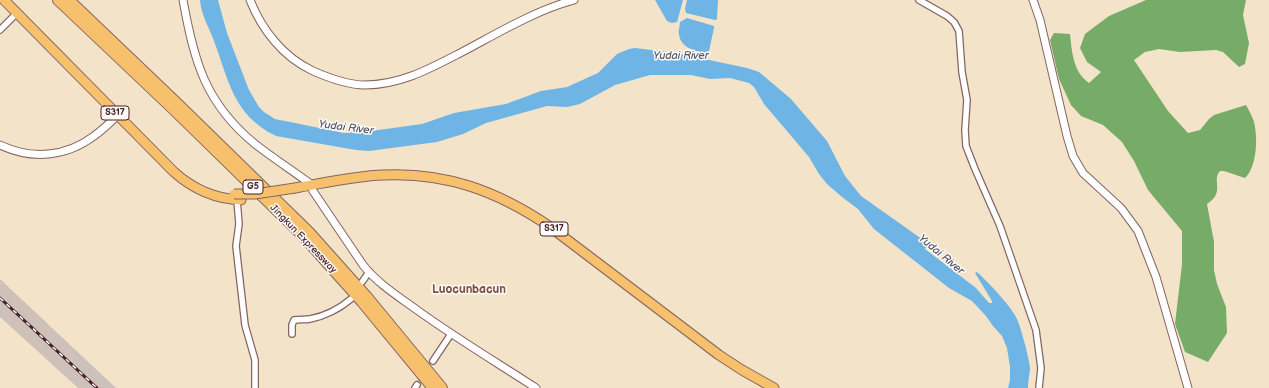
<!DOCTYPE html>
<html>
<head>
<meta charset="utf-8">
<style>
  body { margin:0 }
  canvas { display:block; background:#f3e3c9 }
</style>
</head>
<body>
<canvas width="1269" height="388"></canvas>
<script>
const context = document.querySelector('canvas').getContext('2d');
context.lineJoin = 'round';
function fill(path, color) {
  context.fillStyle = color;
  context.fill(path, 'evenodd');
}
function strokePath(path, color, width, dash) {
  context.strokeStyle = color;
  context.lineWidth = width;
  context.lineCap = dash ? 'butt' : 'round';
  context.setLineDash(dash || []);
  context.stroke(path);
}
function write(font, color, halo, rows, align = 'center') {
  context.font = font + ' "Balsamiq Sans",sans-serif';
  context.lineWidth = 3;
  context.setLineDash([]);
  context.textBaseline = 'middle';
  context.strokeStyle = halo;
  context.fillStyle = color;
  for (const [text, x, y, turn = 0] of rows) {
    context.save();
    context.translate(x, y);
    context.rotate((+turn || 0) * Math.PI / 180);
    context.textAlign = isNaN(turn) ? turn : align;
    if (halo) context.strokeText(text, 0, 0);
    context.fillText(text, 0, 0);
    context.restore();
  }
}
const industrial = new Path2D(`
  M0 279 116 388H78L0 317Z`);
const forest = new Path2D(`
  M1146 0H1246L1243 15 1249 43 1245 64 1239 67 1223 52 1216 50 1180 52 1159 49 1145 52 1134 60 1168 111 1188 133 1200 130 1209 119 1214 115 1246 105C1249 110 1252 116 1254 122 1258 138 1257 167 1245 178L1224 171H1220C1211 180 1226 192 1207 204L1214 242V270L1217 284 1226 307 1227 333 1208 362 1185 352 1175 324 1182 264V231L1148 190 1134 161 1122 142 1103 125 1081 116 1071 105 1059 79 1050 40 1054 33 1070 34C1072 52 1073 72 1089 83L1101 72 1087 62 1080 48 1085 34 1109 16Z`);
const water = new Path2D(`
  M200 0H218L227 33 249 90 259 107 264 112 275 119 344 133 371 131 422 124 454 113 506 104 541 91 567 87 598 73 617 54 629 49 635 48 676 53 747 68 759 72 791 99 827 141 845 176 861 196 919 237 933 245 931 247 925 248V249L976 288 989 303H992V301L975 273 977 272C988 282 1011 306 1017 319 1021 329 1023 338 1026 348 1027 355 1030 362 1030 370 1029 376 1028 382 1028 388H1008L1010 380V367L1007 348 1002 336 993 326 986 316 972 301 949 288 874 229 858 209 842 197 827 184 819 174 809 157 764 104 754 87 749 83 730 78 710 79 691 75H650L615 85 580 104 567 107 547 106 486 123 463 134 437 142 369 151 356 150 276 136C233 115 229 81 214 41 209 27 201 15 200 0Z
  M655 0H683L677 22 672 23 667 21Z
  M687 0H718L717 19 715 20 686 13 685 9Z
  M687 18 714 26V28L709 51 707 53C697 52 681 48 679 35 678 31 680 26 680 22Z`);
const minorTunnel = new Path2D(`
  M417 385 433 361`);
const minor = new Path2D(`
  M919 0 947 16 954 22 959 31 962 72 967 100 965 130 966 146 975 169 1000 226 1036 330 1041 368 1039 388
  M0 30 17 13
  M237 200 239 224 236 246 245 325 255 360V388
  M362 282 369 272
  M292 334V325L294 320C299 319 305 320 310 319 326 316 339 309 351 299
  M433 361 451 334
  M415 388 417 385`);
const tertiary = new Path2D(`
  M183 0C194 61 205 103 255 144 273 158 293 171 312 185
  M250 0C262 30 283 57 313 71 329 78 347 85 365 85 401 85 431 68 462 52 498 33 534 11 574 0
  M1033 0 1040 20 1067 136 1073 156 1083 173 1121 208 1138 231 1156 277 1188 388
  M0 145C32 160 66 157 94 136 104 129 113 120 122 111
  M313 191 363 265C378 284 398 296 417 310 456 338 496 362 536 388`);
const primary = new Path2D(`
  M4 0 174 172C193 189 215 199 241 200
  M295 188C324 183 354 176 383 175 446 172 497 191 549 226L719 355 742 370 774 388`);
const motorway = new Path2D(`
  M58 0 173 109 304 237 362 302 433 388
  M69 0 178 104 309 232 367 297 442 388`);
const rail = new Path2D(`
  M0 298 97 388`);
const primaryBridge = new Path2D(`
  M234 194H255L295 188`);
const shields = [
  [115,113,28],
  [253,187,20],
  [554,229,28]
];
const shieldNames = [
  ["S317",115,113],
  ["G5",253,187],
  ["S317",554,229]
];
const streetNames = [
  ["Jingkun Expressway",303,239,46]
];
const waterNames = [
  ["Yudai River",681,56],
  ["Yudai River",346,128,7],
  ["Yudai River",941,255,40]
];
const quarterNames = [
  ["Luocunbacun",469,290]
];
fill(industrial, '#cec1ba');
fill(forest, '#77ac68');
fill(water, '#6eb4e5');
strokePath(minorTunnel, '#d1bca9', 5.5, [5.5, 3]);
strokePath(minor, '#856462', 8);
strokePath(tertiary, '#856462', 9);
strokePath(primary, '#856462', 11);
strokePath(motorway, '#856462', 12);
strokePath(minor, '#fff', 5.5);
strokePath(tertiary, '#fff', 7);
strokePath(primary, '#f7c06c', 9);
strokePath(motorway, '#f7c06c', 10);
strokePath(rail, '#4a1f2b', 3);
strokePath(rail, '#fdfcf7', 1.5, [4.5]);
strokePath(primaryBridge, '#856462', 11, []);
strokePath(primaryBridge, '#f7c06c', 9);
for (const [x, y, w] of shields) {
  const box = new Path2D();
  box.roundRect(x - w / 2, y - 7, w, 14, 3);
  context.fillStyle = '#fdfcf7';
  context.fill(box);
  strokePath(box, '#4a1f2b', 1);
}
write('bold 9px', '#4a1f2b', null, shieldNames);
write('10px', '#4a1f2b', '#fdfcf7', streetNames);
write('italic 11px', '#57536c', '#fdfcf7', waterNames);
write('bold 12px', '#7f5247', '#fdfcf7', quarterNames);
</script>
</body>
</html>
